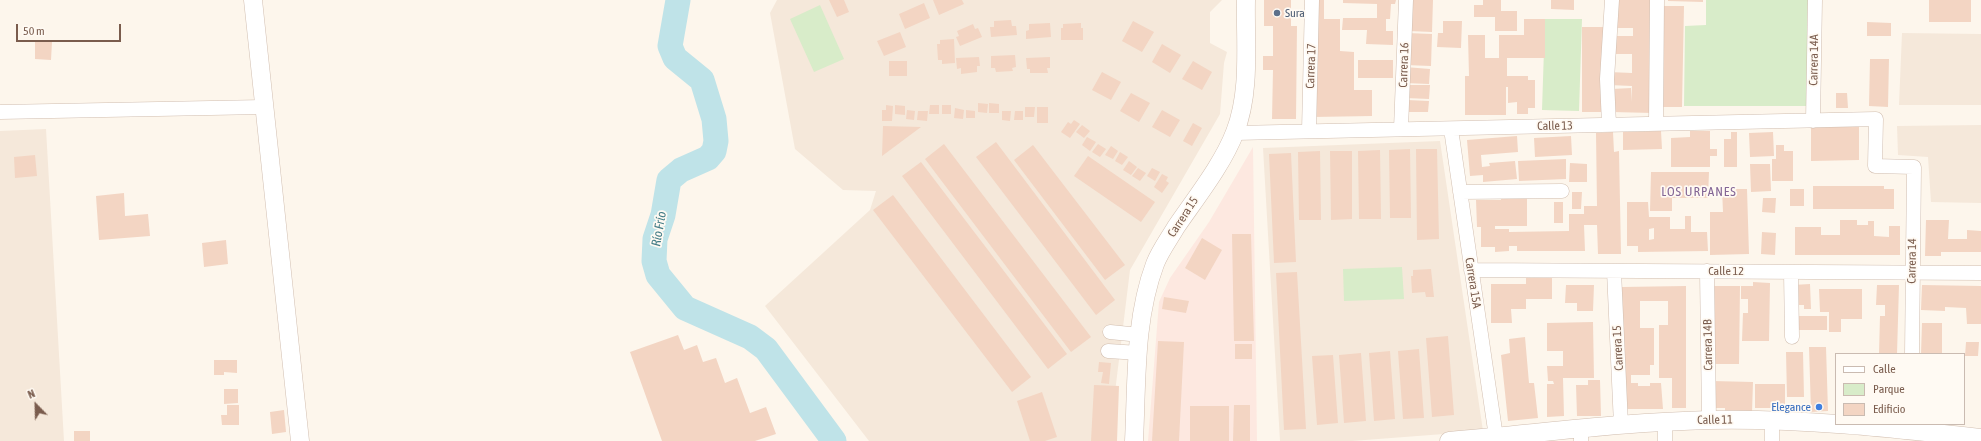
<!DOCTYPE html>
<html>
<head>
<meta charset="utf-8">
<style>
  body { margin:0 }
  #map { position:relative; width:1981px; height:441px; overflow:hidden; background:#fdf6ec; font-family:"Asap Condensed",sans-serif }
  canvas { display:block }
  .legend { position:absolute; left:1835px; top:353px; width:130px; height:72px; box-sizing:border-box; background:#fffaf3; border:1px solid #cabbb1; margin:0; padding:5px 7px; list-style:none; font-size:12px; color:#7a5c4d }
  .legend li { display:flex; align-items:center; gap:8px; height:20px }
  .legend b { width:20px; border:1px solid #cabbb1 }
  .north { position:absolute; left:16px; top:385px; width:40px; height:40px; -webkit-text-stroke:3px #fffaf3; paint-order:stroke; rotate:337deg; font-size:11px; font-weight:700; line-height:16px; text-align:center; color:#7a5c4d }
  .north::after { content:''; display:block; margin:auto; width:14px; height:18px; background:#7a5c4d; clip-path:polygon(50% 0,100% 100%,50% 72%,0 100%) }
  .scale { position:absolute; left:16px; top:24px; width:105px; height:18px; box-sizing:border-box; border:2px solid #7a5c4d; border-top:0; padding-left:5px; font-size:12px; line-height:14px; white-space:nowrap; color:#7a5c4d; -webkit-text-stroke:3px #fffaf3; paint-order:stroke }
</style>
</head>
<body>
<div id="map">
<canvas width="1981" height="441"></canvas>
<ul class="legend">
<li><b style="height:5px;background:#fff"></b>Calle</li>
<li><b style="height:11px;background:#d8ecc9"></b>Parque</li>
<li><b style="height:11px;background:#f3d5c3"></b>Edificio</li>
</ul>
<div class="north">N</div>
<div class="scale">50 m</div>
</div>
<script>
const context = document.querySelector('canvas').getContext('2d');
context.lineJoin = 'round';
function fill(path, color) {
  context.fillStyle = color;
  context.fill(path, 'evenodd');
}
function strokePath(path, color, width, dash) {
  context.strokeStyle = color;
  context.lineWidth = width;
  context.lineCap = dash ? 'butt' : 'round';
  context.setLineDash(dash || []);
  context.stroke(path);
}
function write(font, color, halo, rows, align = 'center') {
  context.font = font + ' "Asap Condensed",sans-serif';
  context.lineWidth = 3.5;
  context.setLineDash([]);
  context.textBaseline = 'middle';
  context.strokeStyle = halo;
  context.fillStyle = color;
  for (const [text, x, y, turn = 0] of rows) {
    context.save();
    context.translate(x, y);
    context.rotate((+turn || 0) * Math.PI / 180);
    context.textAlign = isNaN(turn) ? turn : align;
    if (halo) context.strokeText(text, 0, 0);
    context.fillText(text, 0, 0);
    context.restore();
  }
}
const residential = new Path2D(`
  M777 0H1222L1210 12V43L1227 52 1224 63 1220 114 1130 270 1116 384 1112 441H869L765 306 870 210 876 191 843 190 795 149 770 13Z
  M1902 33 1981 34V105H1899Z
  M1981 125V203L1931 202 1928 157 1898 155 1897 126Z
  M46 129 64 441H0V131Z
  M1440 141 1483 431 1352 441H1280L1263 148Z`);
const commercial = new Path2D(`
  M1253 147 1257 441H1148L1159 302 1170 278 1209 222Z`);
const green = new Path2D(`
  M1706 0H1808L1807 106H1684L1685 26 1706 25Z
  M820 5 844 59 814 72 790 19Z
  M1545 19H1582L1579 111 1542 110Z
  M1402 267 1404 299 1344 301 1343 269Z`);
const river = new Path2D(`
  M678 0 670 46 675 58 702 80 714 119 716 141 714 151 708 158 681 170 669 180 663 215 655 239 654 261 658 275 685 308 750 337 766 349 834 441`);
const building = new Path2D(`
  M829 0H844L849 12 837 17Z
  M933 0H962L964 4 939 15Z
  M1264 0H1291V26H1297L1296 119H1272L1273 70H1263V56H1273V26H1264Z
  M1313 0H1324V19H1340V51L1354 52V90H1372V116L1313 117Z
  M1343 0H1396L1395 4H1391L1390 19H1386V31H1393V45L1366 44 1367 30H1342L1343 18H1377V4L1343 3Z
  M1410 0H1433L1432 32 1409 31Z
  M1483 0H1501V11H1517V31H1495V17H1474V5H1483Z
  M1551 0H1574V10L1551 9Z
  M1617 0H1655L1653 113 1612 112V89L1631 88V102L1632 86 1609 85V72L1632 73V54H1612L1613 36H1633V28H1617Z
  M1668 0H1703V2L1668 1Z
  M1929 0H1971V22H1929Z
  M924 3 930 18 905 29 899 14Z
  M1662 6H1684L1682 107H1659Z
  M1524 19H1545V58H1507V76H1528V80H1535V108H1528V114H1517V102L1508 103V87H1506V115H1465V76H1469L1468 35H1485V58H1499V35H1524Z
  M1011 20 1012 26H1016L1017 35 991 37 990 27H994V21Z
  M1133 21 1154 32 1142 52 1122 41Z
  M1443 21H1462L1461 48 1437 47 1438 33H1443Z
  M1867 22 1891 23V36H1867Z
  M1050 23 1051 37 1026 39V31L1029 30V24Z
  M1081 23V28H1083V40H1061V28H1063V24Z
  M973 24 975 29 978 28 982 37 960 46 956 37 959 36 957 31Z
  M1582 27H1604V112H1582Z
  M900 32 906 47 884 56 877 41Z
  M1407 33 1432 34 1431 66 1405 65Z
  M954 39 955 63 942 64V60H938L937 44H940V40Z
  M35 42H52L51 60 35 59Z
  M1162 44 1181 55 1170 73 1152 62Z
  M1015 55 1016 67 1012 68 1013 71 996 72 995 68H991V56Z
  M979 57 980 66H977V72L961 74V68L957 69 956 58Z
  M1050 57V68H1047L1048 73H1030V69H1027L1026 58Z
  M1870 59H1889L1888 107 1869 106Z
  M1358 60H1393V78H1358Z
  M889 61H907V76H889Z
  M1193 61 1212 72 1202 90 1182 79Z
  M1405 67 1430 69 1429 84 1405 83Z
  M1102 72 1121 82 1111 100 1092 90Z
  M1407 85H1430L1429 99 1406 98Z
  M1131 93 1150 103 1139 122 1120 111Z
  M1836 93H1847L1848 108H1836Z
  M1407 100 1429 101 1428 112H1406Z
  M978 103 988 104 987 113 978 112Z
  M989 103 999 104V113H989Z
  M886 105 893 106 892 121H882V110H886Z
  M895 105 905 106V115L895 114Z
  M930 105H939V114H929Z
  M942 105H951V114H942Z
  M1025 107H1035L1034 117H1025Z
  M1037 107H1048V123H1037Z
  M955 108 964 110 963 119 954 118Z
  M907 110 915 111 914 120 906 119Z
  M966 110 975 111V118H966Z
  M1162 110 1180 120 1170 137 1152 127Z
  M918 111H928L927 121 917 120Z
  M1002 111H1011L1010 121 1002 120Z
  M1015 111H1023V120H1014Z
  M1074 120 1080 124 1070 138 1061 132 1068 122 1071 124Z
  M1193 123 1202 128 1192 146 1183 141Z
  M1082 125 1090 131 1084 138 1076 132Z
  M883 126 921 127 882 156Z
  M1859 126V160L1811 161V127Z
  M1661 131 1662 149 1623 150V132Z
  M1690 131H1710V149H1717V156H1710V167H1671V138L1690 137Z
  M1613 132 1614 152 1619 151 1621 254H1598L1597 225H1584L1585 251H1517V246H1509V251L1495 252V247H1481V227H1477L1476 200H1501V197L1527 198V226H1495V229H1509V232L1569 231V214H1584V206H1597L1596 133Z
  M1731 132H1737V167H1724V139H1731Z
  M1773 132 1774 156 1750 157 1749 133Z
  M1517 136 1518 152 1481 155 1482 167 1490 166 1489 163 1515 161 1517 179 1483 182V175L1470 176 1467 140Z
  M1571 136 1572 155 1535 157 1534 138Z
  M1087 137 1096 142 1090 151 1082 145Z
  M996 142 1115 300 1096 315 976 157Z
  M944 144 1091 337 1071 352 925 159Z
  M1098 144 1106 149 1100 157 1092 152Z
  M1033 145 1125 265 1105 280 1014 160Z
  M1776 145H1784V151H1793V181H1772V159H1776Z
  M1111 146 1118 151 1113 159 1105 155Z
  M1410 149 1411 218H1390L1389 150Z
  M1416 149H1437L1439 239 1417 240Z
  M1380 150 1381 219H1359L1358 151Z
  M1320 151 1321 220H1299L1298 152Z
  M1330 151H1352V219L1331 220Z
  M1120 152 1128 157 1122 165 1115 161Z
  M1291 153 1296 262 1274 263 1269 154Z
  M35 155 37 176 15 178 14 157Z
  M1088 156 1155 202 1141 222 1074 176Z
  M1566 159V179L1519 181 1518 161Z
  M1129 161 1137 167 1131 175 1123 170Z
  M921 162 1067 354 1048 369 902 176Z
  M1570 163 1587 164V182H1569Z
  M1750 164H1770L1771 191 1751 192Z
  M1138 168 1146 173 1140 181 1132 176Z
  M1152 168 1160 172 1155 181 1147 176Z
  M1651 172H1709L1708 198H1672V211H1650Z
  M1162 174 1168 177 1166 181 1169 183 1162 193 1154 187Z
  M1813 186H1884V189H1894V209H1813Z
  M1722 189H1747L1749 254 1710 255V212H1723Z
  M1790 189H1804V206H1790Z
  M1572 192H1582L1581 209H1572Z
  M124 193 125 216 148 214 150 236 99 240 96 196Z
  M893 195 1031 377 1012 392 873 210Z
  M1763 198H1776L1775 213 1762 212Z
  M1554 202H1563V223H1554Z
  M1627 202H1648L1649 217H1670V229H1685V216H1691V232H1707L1708 251 1638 252V246H1627ZM1654 228V239L1649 240V229Z
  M1840 220H1857V225H1868V221H1874V236L1889 237V226H1900V255H1795V227H1821V235H1840Z
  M1926 220H1949L1948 239H1967V230L1981 231V252H1941V256H1925Z
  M1762 232 1776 233 1775 255 1761 254Z
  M1232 234H1251L1254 341H1234Z
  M1202 238 1222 250 1205 280 1185 268Z
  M226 240 228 264 204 267 202 243Z
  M1431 269 1434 297H1426L1425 292 1412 293 1411 276H1413V270Z
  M1297 272 1306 429 1284 430 1276 273Z
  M1526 278H1552V299H1526V309H1511L1512 323H1491V284H1526Z
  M1753 282 1770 283 1769 341H1742L1743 313H1748V299H1741V286H1753Z
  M1810 284 1811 309H1804V305H1794L1793 285Z
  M1566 285H1594L1593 311H1577V303H1565Z
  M1877 285H1899L1897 354H1879L1880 316H1885V305H1876Z
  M1922 285 1981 286V324H1967L1966 308 1945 307V311L1921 310Z
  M1686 286V408H1672V378H1659V325H1668V301H1640V328H1654V365H1650V375H1631V383H1638V386H1650V383H1661L1663 409H1622V287Z
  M1712 286H1740L1739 364H1714L1715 309H1712Z
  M1819 289H1862V319H1841V332H1829V312H1820Z
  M1164 297 1189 301 1186 313 1162 309Z
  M1793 316H1827V330H1793Z
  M1593 322 1594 378H1563L1564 416 1547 417V384H1554L1553 381H1548L1547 366H1563V351H1547V323Z
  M1922 323H1942V354H1921Z
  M678 335 684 350 697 345 703 362 716 358 725 383 737 378 750 413 766 407 776 434 755 441H662L630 352Z
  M1448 336 1454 415 1432 417 1426 338Z
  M1525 337 1529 383H1534L1538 418 1508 421 1501 355 1510 353 1509 339Z
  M1158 341 1184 342 1179 441H1152Z
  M1966 342H1979L1978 356H1965Z
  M1235 344H1252V359H1235Z
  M1809 347H1826L1828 411 1811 412Z
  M1419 349 1424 418 1403 419 1398 351Z
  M1390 351 1395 419 1374 421 1369 353Z
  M1786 352H1803L1804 397H1787Z
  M1361 353 1366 421 1344 423 1339 355Z
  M1333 355 1338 423 1317 425 1312 356Z
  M214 360H237V373L224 372V375H214Z
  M1099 362 1111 363 1109 384 1101 383 1103 372H1098Z
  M1588 380H1600L1601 416H1577L1576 385H1588Z
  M1712 381 1753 382 1752 413H1725V408H1712Z
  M1755 384H1785V408H1755Z
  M1094 385 1119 386 1117 441H1091Z
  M224 389H238V403L224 404Z
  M1042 392 1057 437 1045 441H1030L1017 401Z
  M227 405H239V425H222L221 415H227Z
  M1234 405H1250V441H1233Z
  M1190 406H1229V441H1190Z
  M284 410 286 432 272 434 270 412Z
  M74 431H90V441H74Z`);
const minor = new Path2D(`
  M0 112 263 107
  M1813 121 1815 0
  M1656 124 1657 0
  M1609 125 1607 79 1612 0
  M1401 129 1406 0
  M1451 129 1496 437
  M1309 131 1312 0
  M1235 133 1876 119 1875 166 1914 167 1912 354
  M1460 192 1562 191
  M1471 270 1981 273
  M1614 271 1621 425
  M1707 271 1709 420
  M1791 272 1792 337
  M1110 332 1140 335
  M1108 351 1139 353
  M1665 422V441
  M1581 428V441
  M1772 441V421`);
const tertiary = new Path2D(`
  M253 0 300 441
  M1134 441C1137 382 1134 320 1155 264 1160 251 1169 239 1176 227 1195 199 1223 164 1235 132 1251 91 1245 43 1246 0
  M1449 441C1535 434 1622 422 1709 420 1799 418 1891 428 1981 438`);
const markers = [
  [1277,13,4,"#5c6f8a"],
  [1819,407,4,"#3f7fe0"]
];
const serviceNames = [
  ["Sura",1285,13]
];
const streetNames = [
  ["Carrera 14A",1814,60,-89],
  ["Carrera 16",1404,65,-88],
  ["Carrera 17",1311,66,-88],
  ["Calle 13",1555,126,-1],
  ["Carrera 15",1183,217,-57],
  ["Carrera 14",1912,261,-89],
  ["Calle 12",1726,271],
  ["Carrera 15A",1473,283,81],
  ["Carrera 14B",1708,345,-91],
  ["Carrera 15",1618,348,-93],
  ["Calle 11",1715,420,-1]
];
const shopNames = [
  ["Elegance",1811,407]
];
const neighbourhoodNames = [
  ["LOS URPANES",1699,192]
];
const waterNames = [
  ["Río Frío",659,229,-80]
];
fill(residential, '#f5e8da');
fill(commercial, '#fde8e0');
fill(green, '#d8ecc9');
strokePath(river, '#bfe3e8', 25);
fill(building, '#f3d5c3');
strokePath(minor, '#d1beb0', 15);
strokePath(tertiary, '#d1beb0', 19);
strokePath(minor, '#fff', 14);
strokePath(tertiary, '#fff', 18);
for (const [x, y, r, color] of markers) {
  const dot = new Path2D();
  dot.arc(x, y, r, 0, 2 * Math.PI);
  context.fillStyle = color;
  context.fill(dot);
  strokePath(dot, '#fffaf3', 1.5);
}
write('12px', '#4e5e75', '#fffaf3', serviceNames, 'left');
write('12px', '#7a5c4d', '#fffaf3', streetNames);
write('12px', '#366cbe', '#fffaf3', shopNames, 'right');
context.letterSpacing = '1px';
write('13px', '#846695', '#fffaf3', neighbourhoodNames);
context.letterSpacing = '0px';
write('italic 13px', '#437c86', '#fffaf3', waterNames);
</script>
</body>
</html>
